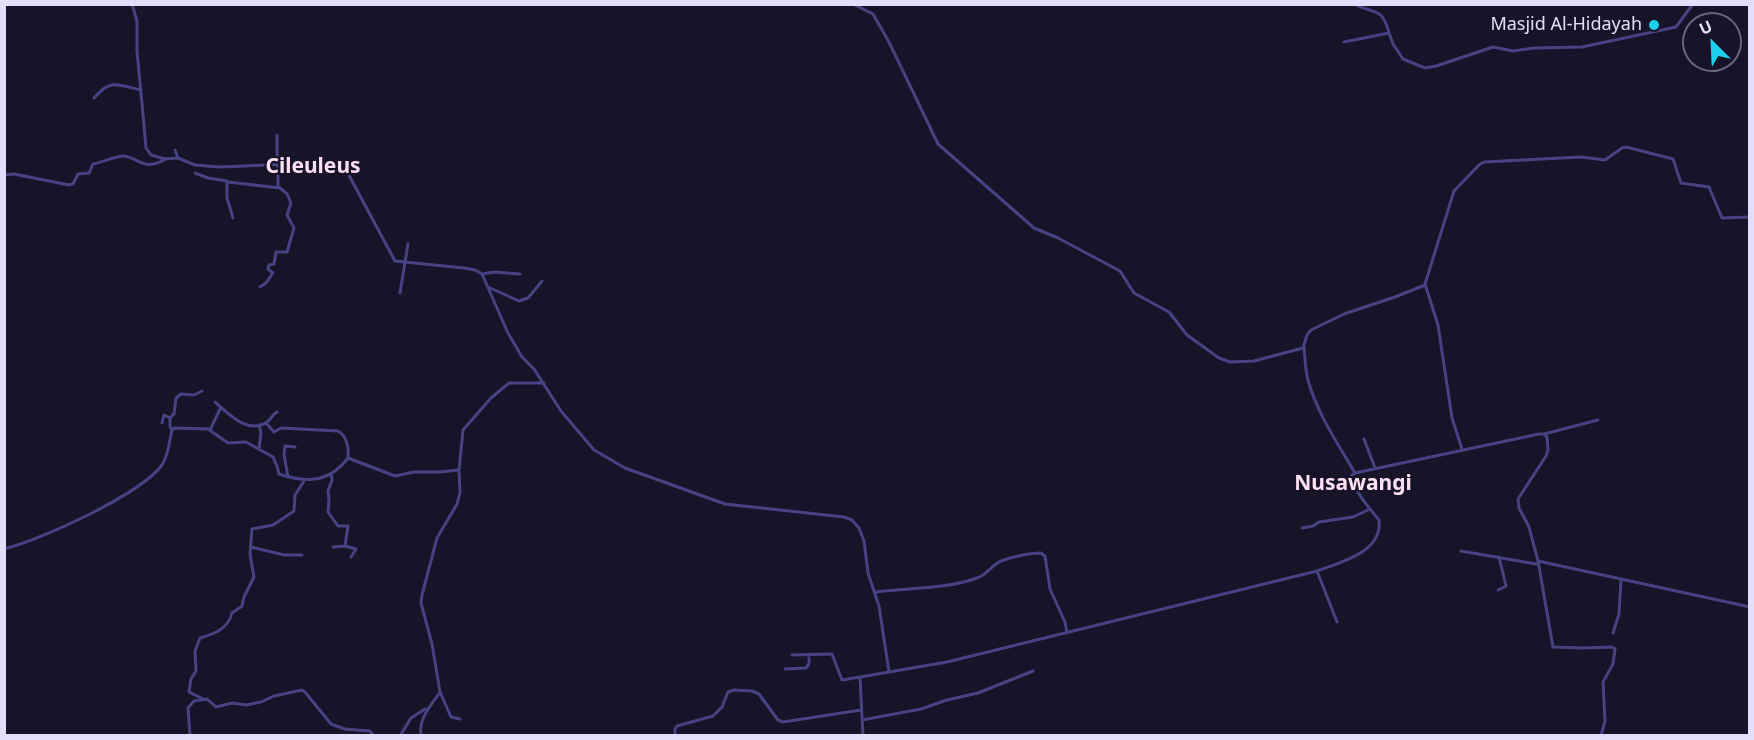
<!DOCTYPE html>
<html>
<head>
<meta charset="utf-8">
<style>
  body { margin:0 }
  #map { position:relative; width:1754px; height:740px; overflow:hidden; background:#171329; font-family:"Noto Sans",sans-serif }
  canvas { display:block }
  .frame { position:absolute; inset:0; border:6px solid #e2defc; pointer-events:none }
  .north { position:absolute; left:1682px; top:12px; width:60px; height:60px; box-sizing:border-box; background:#171329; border:2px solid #68647d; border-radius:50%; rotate:336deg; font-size:16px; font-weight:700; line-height:24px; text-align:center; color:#e2defc }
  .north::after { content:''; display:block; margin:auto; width:21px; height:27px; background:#1bd0ea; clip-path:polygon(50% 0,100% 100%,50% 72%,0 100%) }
</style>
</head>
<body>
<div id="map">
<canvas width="1754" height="740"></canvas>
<div class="frame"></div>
<div class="north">U</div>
</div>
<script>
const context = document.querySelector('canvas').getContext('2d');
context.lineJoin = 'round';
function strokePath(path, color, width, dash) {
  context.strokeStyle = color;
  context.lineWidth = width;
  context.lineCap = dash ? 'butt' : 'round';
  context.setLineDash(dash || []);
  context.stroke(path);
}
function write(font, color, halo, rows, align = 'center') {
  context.font = font + ' "Noto Sans",sans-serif';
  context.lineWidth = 4.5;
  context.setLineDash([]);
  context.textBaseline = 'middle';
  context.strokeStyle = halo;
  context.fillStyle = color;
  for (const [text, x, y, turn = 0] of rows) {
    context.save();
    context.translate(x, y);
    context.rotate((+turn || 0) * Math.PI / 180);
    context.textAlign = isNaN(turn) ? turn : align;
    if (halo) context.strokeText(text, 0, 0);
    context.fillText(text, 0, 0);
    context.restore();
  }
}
const minor = new Path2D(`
  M132 4 137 21V51L144 125 146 148 151 155 165 159 178 158 195 165 220 167 339 162 345 168 395 261 464 268 475 270 482 274 508 333 522 357 534 369 561 411 594 450 625 468 725 504 844 517 852 520 859 528 864 541 868 573 879 606 889 672 947 662 1317 571C1341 562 1383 552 1379 520 1368 507 1356 493 1351 476L1355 473 1539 434H1544L1547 437 1548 450 1546 456 1518 499 1519 508 1529 527 1538 561 1750 607
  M853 4 873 14 889 42 938 144 1034 228 1058 238 1120 271 1134 293 1169 312 1187 335 1219 358 1230 362 1254 361 1303 348 1307 335 1311 330 1344 314 1395 297 1425 285
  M1354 4C1375 15 1382 6 1389 33
  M1344 42 1389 33 1393 44 1403 59 1425 68 1436 66 1493 47 1513 51 1534 48 1582 47 1676 27 1693 4
  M94 98C111 78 118 85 141 90
  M175 150 178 158
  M278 164V187
  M277 165V135
  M195 173 208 178 227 181V198L233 218
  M4 175 14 174 69 185 73 184 78 174 89 173 93 164C99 163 118 156 122 156 138 156 142 172 164 160
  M228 182 280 188 287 194 291 203 287 215 294 228 287 252H276L274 264 269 265 268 269 273 273 266 283 260 287
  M482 274 494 272 520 274
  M488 287 519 301 528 298 542 281
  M400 293 408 244
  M1304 347C1305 357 1305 369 1308 380 1317 413 1338 444 1355 473
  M215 402C229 414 248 435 267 422 272 419 272 414 277 412
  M162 423 164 415 170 418
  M266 423 274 432 281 428 338 431C347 436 349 448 348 458
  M172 430 170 427V418L174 414 176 398 181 394 194 395 202 391
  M210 430 221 407
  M1544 434 1598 420
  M1364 439 1375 468
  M259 449 261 432 259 425
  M1462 449 1452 418 1438 325 1425 284 1454 191 1479 165 1484 162 1581 157 1605 160 1622 148 1626 147 1673 159 1681 183 1709 187 1722 218 1750 217
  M331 474 332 480 328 491 329 500 328 512 338 526H348L345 546 356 549 351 557
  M288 477 284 455 285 446 295 447
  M1302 528 1313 526 1319 522 1353 517 1370 509
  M251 547 284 555H302
  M333 547 345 546
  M4 549C41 540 141 494 162 465 169 454 169 442 172 430L174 428 208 429 228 443 246 442 273 457 277 466 279 474C306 483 329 483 348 458L395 476 414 472H439L459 470 463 430 491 398 509 383H544
  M1461 551 1536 564
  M1538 561 1553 647 1583 648 1612 647 1615 649 1613 664 1603 682 1605 721 1601 736
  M1317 571 1337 622
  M1498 590 1506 586 1499 557
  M876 592C908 588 947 589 977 578 986 575 989 569 996 564 1004 558 1030 553 1041 553L1045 556 1050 589 1065 622 1067 633
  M1613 633 1619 614 1621 580
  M792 655 832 654 842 680 860 677
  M785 669 806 668 809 664V654
  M440 692 451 717 460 719
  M203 699 189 692 191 679 196 671 195 651 200 638C214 634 228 629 232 613L242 606 244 597 254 577 250 554 252 529 273 525 294 511 295 495 304 481
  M862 720 921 709 947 700 978 693 1033 671
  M190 736 188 708 194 701 207 699 216 707 232 703 246 705 261 702 274 696 302 690 305 692 331 724 345 729 370 731 374 736
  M400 736 411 718 425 709
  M421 736C418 718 431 706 440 692L432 644 421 603 422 595 437 538 457 504 460 493 459 470
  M675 736V729L677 726 713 716 722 707 728 692 734 690 752 691 759 694 778 720 783 722 861 710
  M863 736 860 677 889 672`);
const markers = [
  [1654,25,6,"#1bd0ea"]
];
const poiNames = [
  ["Masjid Al-Hidayah",1642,25]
];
const quarterNames = [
  ["Cileuleus",313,167],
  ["Nusawangi",1353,484]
];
strokePath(minor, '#474383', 3);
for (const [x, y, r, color] of markers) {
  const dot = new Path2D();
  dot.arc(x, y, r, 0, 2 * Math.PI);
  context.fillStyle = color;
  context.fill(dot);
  strokePath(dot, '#171329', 2);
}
write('18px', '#e2defc', '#171329', poiNames, 'right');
write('bold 21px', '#fcdff1', '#171329', quarterNames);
</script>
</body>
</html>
